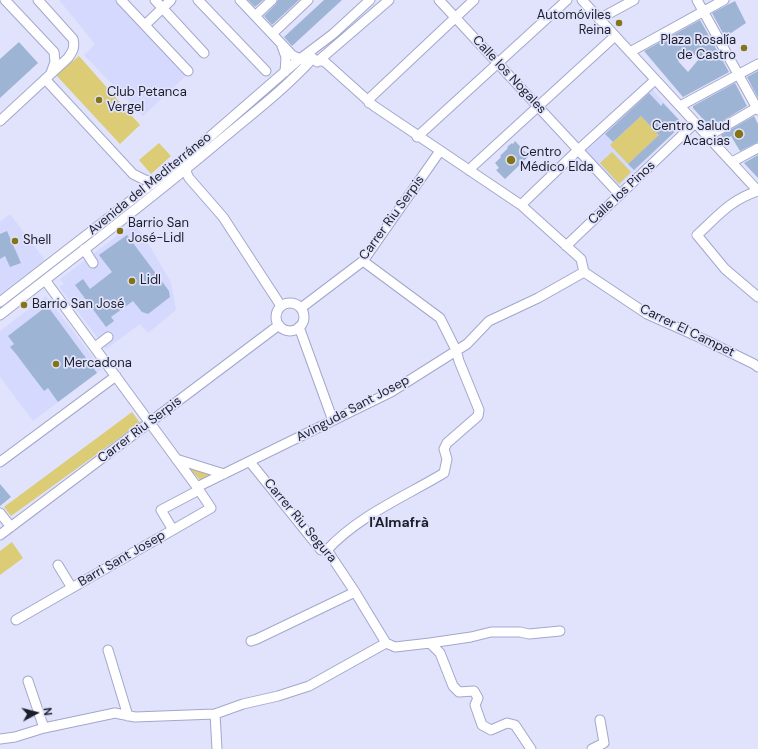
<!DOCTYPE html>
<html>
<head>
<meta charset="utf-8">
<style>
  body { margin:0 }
  #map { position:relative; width:758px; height:749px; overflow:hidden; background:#e0e3fb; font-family:"DM Sans",sans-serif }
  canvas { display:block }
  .north { position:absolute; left:16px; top:693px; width:40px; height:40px; -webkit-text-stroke:3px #e0e3fb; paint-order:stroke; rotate:83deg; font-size:11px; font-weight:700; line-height:16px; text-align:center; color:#1d1e2c }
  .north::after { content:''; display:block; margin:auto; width:14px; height:18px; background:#1d1e2c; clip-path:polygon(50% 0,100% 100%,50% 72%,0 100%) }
</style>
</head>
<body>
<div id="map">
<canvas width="758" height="749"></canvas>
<div class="north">N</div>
</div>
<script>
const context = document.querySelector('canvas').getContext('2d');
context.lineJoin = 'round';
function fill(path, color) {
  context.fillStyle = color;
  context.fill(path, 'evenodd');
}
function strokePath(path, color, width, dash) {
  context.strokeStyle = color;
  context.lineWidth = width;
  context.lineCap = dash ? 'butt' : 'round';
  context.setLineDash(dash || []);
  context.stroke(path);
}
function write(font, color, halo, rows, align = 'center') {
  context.font = font + ' "DM Sans",sans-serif';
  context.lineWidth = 3.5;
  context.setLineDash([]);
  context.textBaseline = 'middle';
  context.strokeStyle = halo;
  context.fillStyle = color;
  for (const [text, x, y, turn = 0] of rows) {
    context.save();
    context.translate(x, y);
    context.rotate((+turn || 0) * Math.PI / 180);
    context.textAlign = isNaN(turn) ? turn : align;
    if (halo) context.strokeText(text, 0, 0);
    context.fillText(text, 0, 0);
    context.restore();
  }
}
const built = new Path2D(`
  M59 0H120L189 73 143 116 84 55 95 44Z
  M652 89 683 124 618 187 585 151Z
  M10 214 45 260 0 294V222Z
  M134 223 146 240 171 282 176 310 148 333 140 324 106 349 59 287 64 284 60 279Z
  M46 296 102 369 33 421 0 377V331Z`);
const green = new Path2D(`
  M79 56 140 125 120 144 56 75Z
  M641 116 659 135 628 164 610 145Z
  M159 143 171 156 151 174 139 160Z
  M612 152 631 172 619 184 600 163Z
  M132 412 140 423 11 516 4 507Z
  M187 466 215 474 201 481Z
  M12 542 23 558 0 575V551Z`);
const building = new Path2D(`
  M248 0H263L255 7Z
  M278 0H299L272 25 264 16 276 4Z
  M324 0H342L292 46 284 37Z
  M735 1 746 23 725 37 712 13Z
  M700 20 729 72 683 97 644 51ZM690 51 699 59 688 72 678 61 681 58 680 57Z
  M19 42 38 63 0 98V59Z
  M758 71V98L747 77Z
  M735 83 747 106 711 128 693 108V106Z
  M649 93 661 106 663 103 683 124 634 170 628 164 659 135 641 116 613 142 605 134Z
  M754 116 758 124V142L740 151 731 136 724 140 721 135Z
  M515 141 529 156 505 179 496 170 499 168 495 163 501 157 500 156 508 148 507 147 512 143 513 144Z
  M758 155V178L744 163Z
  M7 231 21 263 10 267 5 256 0 259V234Z
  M127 235 169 291 170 297 148 314 142 312 133 301 111 317 114 321 106 327 75 285 83 279 90 289 112 272 99 255Z
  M49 308 97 373 58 402 48 388 44 391 16 354 10 347 14 344 8 336 43 309Z
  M0 484 11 497 0 506Z`);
const minor = new Path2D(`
  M5 0 54 52 55 62 51 73
  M121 0 188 71
  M155 0 204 53
  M198 0 266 71
  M240 0 292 55C304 63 314 57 325 62L374 106 521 205 581 259 584 272 647 314 703 339 754 364 758 367
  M439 0 620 195
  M582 0 758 191
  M697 0 758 110
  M255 16 272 0
  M599 19 634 0
  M145 25 171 0
  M272 34 308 0
  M282 46 286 57 285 72
  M630 52 724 0
  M317 62 389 0
  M45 79 133 174 145 180 155 182
  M369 103 370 98 474 0
  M680 106 758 64
  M0 121 68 58C73 51 75 47 73 39L38 0
  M708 136 758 107
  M417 137 567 0
  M732 162 758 148
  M186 169 187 174 189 178 223 217 281 306
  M470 171 473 166 615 36
  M758 191C730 200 718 216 697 235L725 269 758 297
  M521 205 578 150 655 80
  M566 246 695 123
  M84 249 93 263
  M0 302 182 161 296 62 333 34 370 0
  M276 317a14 14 0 1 1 28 0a14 14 0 1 1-28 0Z
  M301 308 363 261 440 151
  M0 315C74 257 150 200 222 139 253 113 286 88 313 58
  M299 327 332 418 334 420
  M95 347 108 337
  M176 459 224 474
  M0 462 116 376
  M250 462 321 550H327
  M197 487 391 392 467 344 489 321 538 298 584 272
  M0 513 11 527
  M173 530 161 510 199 490
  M0 535 279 325
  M327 550C358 516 404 497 444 473L447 459 444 449 447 443 478 416 479 410 459 361 456 350 440 318 363 261
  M327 550 355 592 386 643
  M58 565 72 588
  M16 620 211 508 197 487 45 280
  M251 641 257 639 355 592
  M386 643 395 647 430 643 440 653 453 686 459 692 474 691 478 698 475 705 482 725 491 730 507 723 515 725 531 749
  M430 643 471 637 491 632H520L529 634 560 631
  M108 650 128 716
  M28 681 44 728
  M0 739 15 737 44 728 115 713 135 717 215 714
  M217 749 215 714 243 704 278 696 309 686 386 643
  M592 749 604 743 600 720`);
const markers = [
  [619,23,4,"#837417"],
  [744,48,4,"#837417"],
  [99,100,4,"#837417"],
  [739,134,5,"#837417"],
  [511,160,5,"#837417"],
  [120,231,4,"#837417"],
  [15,241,4,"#837417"],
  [132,281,4,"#837417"],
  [24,305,4,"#837417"],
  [56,364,4,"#837417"]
];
const poiNames = [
  ["Automóviles",611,16,"right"],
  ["Reina",611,31,"right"],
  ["Plaza Rosalía",736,41,"right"],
  ["de Castro",736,56,"right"],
  ["Club Petanca",107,93],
  ["Vergel",107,108],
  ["Centro Salud",730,127,"right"],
  ["Acacias",730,142,"right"],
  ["Centro",520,153],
  ["Médico Elda",520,168],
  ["Barrio San",128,224],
  ["José-Lidl",128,239],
  ["Shell",23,241],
  ["Lidl",140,281],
  ["Barrio San José",32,305],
  ["Mercadona",64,364]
];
const streetNames = [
  ["Calle los Nogales",509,75,47],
  ["Avenida del Mediterráneo",150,184,-39],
  ["Calle los Pinos",622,193,-43],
  ["Carrer Riu Serpis",392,218,-54],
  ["Carrer El Campet",687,331,26],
  ["Avinguda Sant Josep",353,409,-28],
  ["Carrer Riu Serpis",140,430,-37],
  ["Carrer Riu Segura",300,521,50],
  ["Barri Sant Josep",122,559,-30]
];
const neighbourhoodNames = [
  ["l'Almafrà",399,523]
];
fill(built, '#d5d9fe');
fill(green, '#dbcc75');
fill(building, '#9eb4d5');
strokePath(minor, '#a3a7cc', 11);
strokePath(minor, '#fff', 9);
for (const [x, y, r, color] of markers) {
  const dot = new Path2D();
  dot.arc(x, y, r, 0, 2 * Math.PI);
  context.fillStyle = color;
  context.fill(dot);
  strokePath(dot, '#e0e3fb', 1.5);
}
write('13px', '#1d1e2c', '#e0e3fb', poiNames, 'left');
write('13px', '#1d1e2c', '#e0e3fb', streetNames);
write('bold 14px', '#1d1e2c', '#e0e3fb', neighbourhoodNames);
</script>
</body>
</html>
